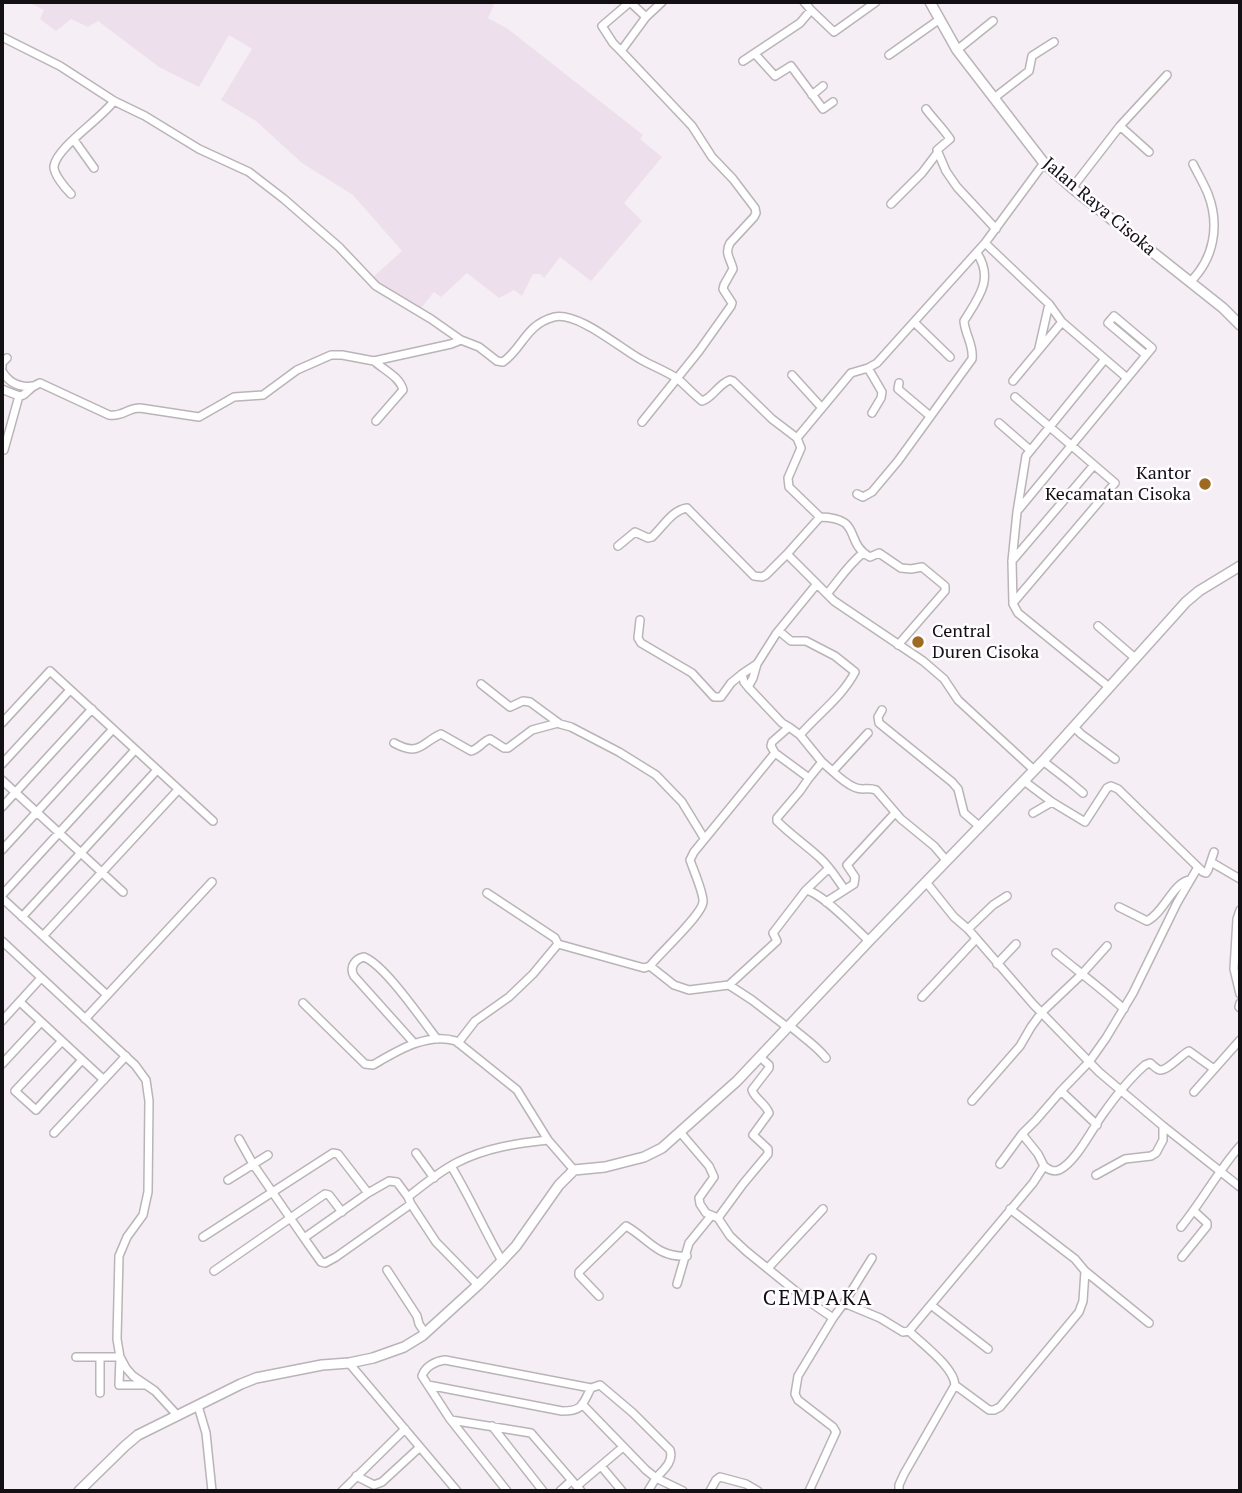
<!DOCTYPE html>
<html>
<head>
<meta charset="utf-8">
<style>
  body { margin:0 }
  #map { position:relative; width:1242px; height:1493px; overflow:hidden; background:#f5eef4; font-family:"PT Serif",serif }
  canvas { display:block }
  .frame { position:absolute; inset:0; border:4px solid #121012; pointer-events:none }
</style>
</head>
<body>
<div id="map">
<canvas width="1242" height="1493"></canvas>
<div class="frame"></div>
</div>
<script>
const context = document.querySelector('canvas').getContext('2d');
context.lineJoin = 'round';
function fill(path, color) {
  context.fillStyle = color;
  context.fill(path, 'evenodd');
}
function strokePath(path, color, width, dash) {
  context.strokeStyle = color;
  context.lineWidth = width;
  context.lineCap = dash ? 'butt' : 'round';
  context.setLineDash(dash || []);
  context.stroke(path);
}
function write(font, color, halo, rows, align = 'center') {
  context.font = font + ' "PT Serif",serif';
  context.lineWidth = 5;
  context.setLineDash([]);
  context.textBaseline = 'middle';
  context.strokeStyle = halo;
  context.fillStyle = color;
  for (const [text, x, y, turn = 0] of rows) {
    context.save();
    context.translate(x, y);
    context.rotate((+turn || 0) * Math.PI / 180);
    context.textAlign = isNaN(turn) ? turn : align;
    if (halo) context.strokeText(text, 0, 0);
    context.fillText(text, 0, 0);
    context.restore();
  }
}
const built = new Path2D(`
  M28 2H495L488 18 508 29 643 135 640 139 662 157 624 203 642 221 591 281 560 257 544 278 540 274H533L522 296 514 290 499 298 467 273 441 297 434 292 421 308 388 293 371 279 402 251 353 195 302 163 256 121 221 100 252 49 229 35 199 87 159 67 98 21 88 27 71 19 56 31 40 19 44 10Z`);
const minor = new Path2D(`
  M630 2 646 17
  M811 10 834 32 876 2
  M2 37 60 66 114 101 145 116 199 149 249 172 284 199 339 247 376 286 431 319 461 340 479 347 497 361 503 362C523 348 525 325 554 317 577 311 620 348 640 359 652 366 666 371 678 379 686 386 693 394 702 401 713 398 718 384 730 380L733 381 772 419 797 438 851 373 868 368 877 363 985 243 1044 163
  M957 50 993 21
  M621 51 613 43 602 26 630 2
  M755 54 775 76 791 66 823 109 833 102
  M889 55 940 19
  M743 61 800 23 811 10 804 2
  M812 95 823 86
  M994 98 1029 71 1032 56 1054 42
  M926 109C934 120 943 128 950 139L937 150 946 171 957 187 996 229
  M1120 126 1167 75
  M74 140 94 168
  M1072 188 1120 126 1149 152
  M71 194C66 189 53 174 54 166 57 147 101 119 114 101
  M891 204 922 173 938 152
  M985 243 1049 304 1062 322 1105 359 1026 456 1017 512 1012 561 1013 604 1018 613 1109 687
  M1190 282C1214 259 1220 225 1208 194 1204 184 1198 174 1193 164
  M914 322 950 357
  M1039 348 1049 304
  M1105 359 1127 378
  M374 361C384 370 400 377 403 390L376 421
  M2 367V363L7 358
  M868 368 882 392 881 398 872 413
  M2 371C9 383 19 388 33 386
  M792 375 822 408
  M1013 381 1062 322
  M899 383 898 389 930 416
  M2 389C32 403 18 392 40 383L109 415C123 417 127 408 140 408L199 417 234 397 263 395 297 370 331 355H342L374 361 451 344 461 340
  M642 422 699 351 731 306 732 303 723 289 724 285 733 269C731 259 724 254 730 243L754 217 756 213 755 208 733 179 712 157 692 126 621 51 646 17 662 2
  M999 423 1030 450
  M4 450 19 396
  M857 494 863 497 872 492 898 461 972 359C974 345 965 335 964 321 979 297 994 279 977 253
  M1019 509 1152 348 1114 316 1108 323 1146 355
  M820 517C864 518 843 542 870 557L879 553 901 568 911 569 922 567 945 586V591L898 645
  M618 546 635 532 648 538 652 537C663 527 672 510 687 508L754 576 762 577 766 575 787 554 820 517 789 487 788 478 801 448 797 438
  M787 554 834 601 923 661 944 679 958 700 1034 770
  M1012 561 1094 465
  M827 594C839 580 848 565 863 553
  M1013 603 1115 483 1015 397
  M1098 626 1135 658
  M779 631 791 641H806L835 656 855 672C842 697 818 714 800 735
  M742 674 757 664 776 634 816 585
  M481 684 510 707 523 701 530 702 560 724 571 727 619 752 656 775 682 802 704 838
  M748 687 753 678 757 664
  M882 710 878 717 879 723 952 782 958 789 964 813 979 826
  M2 723 50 671 213 821
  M789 727 800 735 822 762 809 778
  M1074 727 1081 734 1115 759
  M394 743C420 757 421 743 441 734L471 751C479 749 483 741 490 739L504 748H508L532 730 558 723
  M775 753 809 778 800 791 777 818V821C791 835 806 845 820 858 830 867 837 879 845 890
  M1043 761 1070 782 1083 793
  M822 762C832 770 842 782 854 787 861 791 868 787 876 790L901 819 934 846 946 860
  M2 764 70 690
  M833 771 868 733
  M2 780 123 892
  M1024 781 1052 802 1085 822 1107 788 1111 786 1118 789 1203 872 1206 873 1208 870 1214 852
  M2 807 92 709
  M1033 813 1052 802
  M2 850 113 729
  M1211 862 1240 879
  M926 882 954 917 968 929 1033 1004 1099 1072 1163 1126 1240 1187
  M806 890 829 868
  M487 893 555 938 558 944
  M2 895 135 750
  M2 898 107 995
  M826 902 854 884 855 877 847 865 895 813
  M1119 907 1147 921C1164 913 1173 882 1190 880
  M1240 910 1237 919 1234 969 1240 994
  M22 917 157 770
  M968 929 993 905 1007 896
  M43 936 178 790
  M2 941 135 1065 146 1080 149 1101 148 1192 143 1215 127 1237 119 1256 117 1339 120 1357 126 1368 133 1376 155 1391 178 1416
  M1056 953C1079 972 1102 989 1124 1009
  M997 964 1016 944
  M650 966 674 985 689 990 729 985 752 1000 787 1027
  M729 985 777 941 773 933 806 890C822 893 855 928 869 941
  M922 997 976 939
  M20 1002 104 1080
  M303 1003 365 1064 373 1065C397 1051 427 1032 456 1041L517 1090 548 1140
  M1240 1003 1239 1007 1240 1008
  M85 1019 212 882
  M2 1021 41 978
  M789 1025C801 1036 816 1045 826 1058
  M62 1041 15 1091 36 1110 82 1060
  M414 1043 354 976C349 967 355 959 364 957 385 965 422 1020 437 1039
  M458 1043 475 1021 509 997 533 974 558 944 644 968 650 966C660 953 702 915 703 902 704 894 693 869 690 860L694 852 775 753 771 746 772 742 789 727 782 723 748 687 744 682 742 674 731 683 721 697H714L692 673 641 643 638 638 640 620
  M2 1064 41 1022
  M1061 1091 1097 1125
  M1194 1092 1240 1040
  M972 1101 1020 1046 1031 1027 1042 1012 1081 975 1107 946
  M680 1132 709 1166 714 1177 699 1198 700 1204 706 1213 718 1218 730 1236 746 1251 804 1298 833 1318
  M54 1133 126 1056
  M239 1139 253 1164 304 1238
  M416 1153 434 1178
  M1000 1164 1022 1134
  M451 1166C470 1197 484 1230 502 1261
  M1044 1166C1049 1170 1053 1172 1059 1170 1076 1162 1092 1129 1103 1114 1115 1097 1129 1079 1145 1065L1150 1063C1153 1065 1156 1069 1160 1070 1167 1071 1182 1054 1189 1051L1214 1069
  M1096 1175 1125 1159 1151 1156 1156 1153 1163 1140V1126
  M228 1180 268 1155
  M389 1181 397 1182 408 1197 411 1204 336 1257 325 1263 321 1262 304 1238 368 1193Z
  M408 1197C423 1185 440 1171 458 1162 486 1148 517 1143 548 1140L574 1170
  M411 1204 436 1242 478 1285
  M1010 1209 1075 1259 1085 1271 1149 1323
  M718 1218 743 1184 768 1154V1149L753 1135 769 1113C766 1104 755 1099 752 1090L769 1068V1065L760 1057
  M1181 1227C1202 1201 1218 1171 1240 1146
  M203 1237 333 1153 338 1154 368 1193
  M1182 1257 1207 1226V1223L1194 1211
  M768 1268 823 1209
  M387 1270 417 1316 419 1324 425 1333
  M214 1271 325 1194 329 1195 342 1212
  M677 1284 689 1243 711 1216
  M599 1296 579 1275V1272L626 1226C648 1238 657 1258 687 1256
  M844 1303 872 1258
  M931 1305 988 1349
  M909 1331 1033 1183 1044 1166 1038 1154 1022 1134 1036 1120 1061 1091 1089 1062 1106 1038 1133 993 1177 903 1198 867
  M76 1357H120L119 1385H144
  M349 1363 457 1491
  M428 1385 562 1411C583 1411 582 1405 591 1388L600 1385 633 1413 670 1450C674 1462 663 1470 656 1478L646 1470 582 1404
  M955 1385 989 1410H994L1000 1407 1079 1312 1083 1301 1085 1271
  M100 1393V1357
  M198 1406 206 1433 212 1491
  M451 1420 531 1433 581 1491
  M492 1426 543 1491
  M601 1466 622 1491
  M356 1476 374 1485 382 1482 420 1447
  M577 1486 623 1447
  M342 1491 405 1429
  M507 1491 450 1419 422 1376C425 1367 435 1361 445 1360L591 1388
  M560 1491 571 1481
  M648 1491 656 1478 683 1491
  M710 1491 716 1480 720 1477 746 1484 758 1491
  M809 1491 836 1432 833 1427 798 1400 795 1394 798 1376 833 1318 844 1303 880 1318 903 1332 909 1331C922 1344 954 1367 955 1385L904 1474 899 1485V1491`);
const tertiary = new Path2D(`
  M930 2 957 50 1044 163 1072 188 1223 308 1240 325
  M79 1491 125 1446 138 1435 241 1384 256 1378 322 1365 349 1363 373 1358 404 1347 422 1336 478 1285 502 1261 516 1246 559 1185 574 1170 605 1167 644 1157 662 1148 737 1081 869 941 1043 761 1186 602 1199 591 1240 566`);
const markers = [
  [1205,484,7,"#9e6a21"],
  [918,642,7,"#9e6a21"]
];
const streetNames = [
  ["Jalan Raya Cisoka",1099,207,40]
];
const poiNames = [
  ["Kantor",1191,474],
  ["Kecamatan Cisoka",1191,495],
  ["Central",932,632,"left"],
  ["Duren Cisoka",932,653,"left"]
];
const quarterNames = [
  ["CEMPAKA",818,1299]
];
fill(built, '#ede0ec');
strokePath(minor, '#bab4b9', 10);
strokePath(tertiary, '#bab4b9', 12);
strokePath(minor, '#fff', 7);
strokePath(tertiary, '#fff', 9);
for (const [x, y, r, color] of markers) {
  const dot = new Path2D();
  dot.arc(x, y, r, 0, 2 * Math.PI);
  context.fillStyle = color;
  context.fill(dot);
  strokePath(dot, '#fffdff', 2.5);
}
write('18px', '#121012', '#fffdff', streetNames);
write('18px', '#121012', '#fffdff', poiNames, 'right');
context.letterSpacing = '2px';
write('21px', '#121012', '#fffdff', quarterNames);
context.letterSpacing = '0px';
</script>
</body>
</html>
